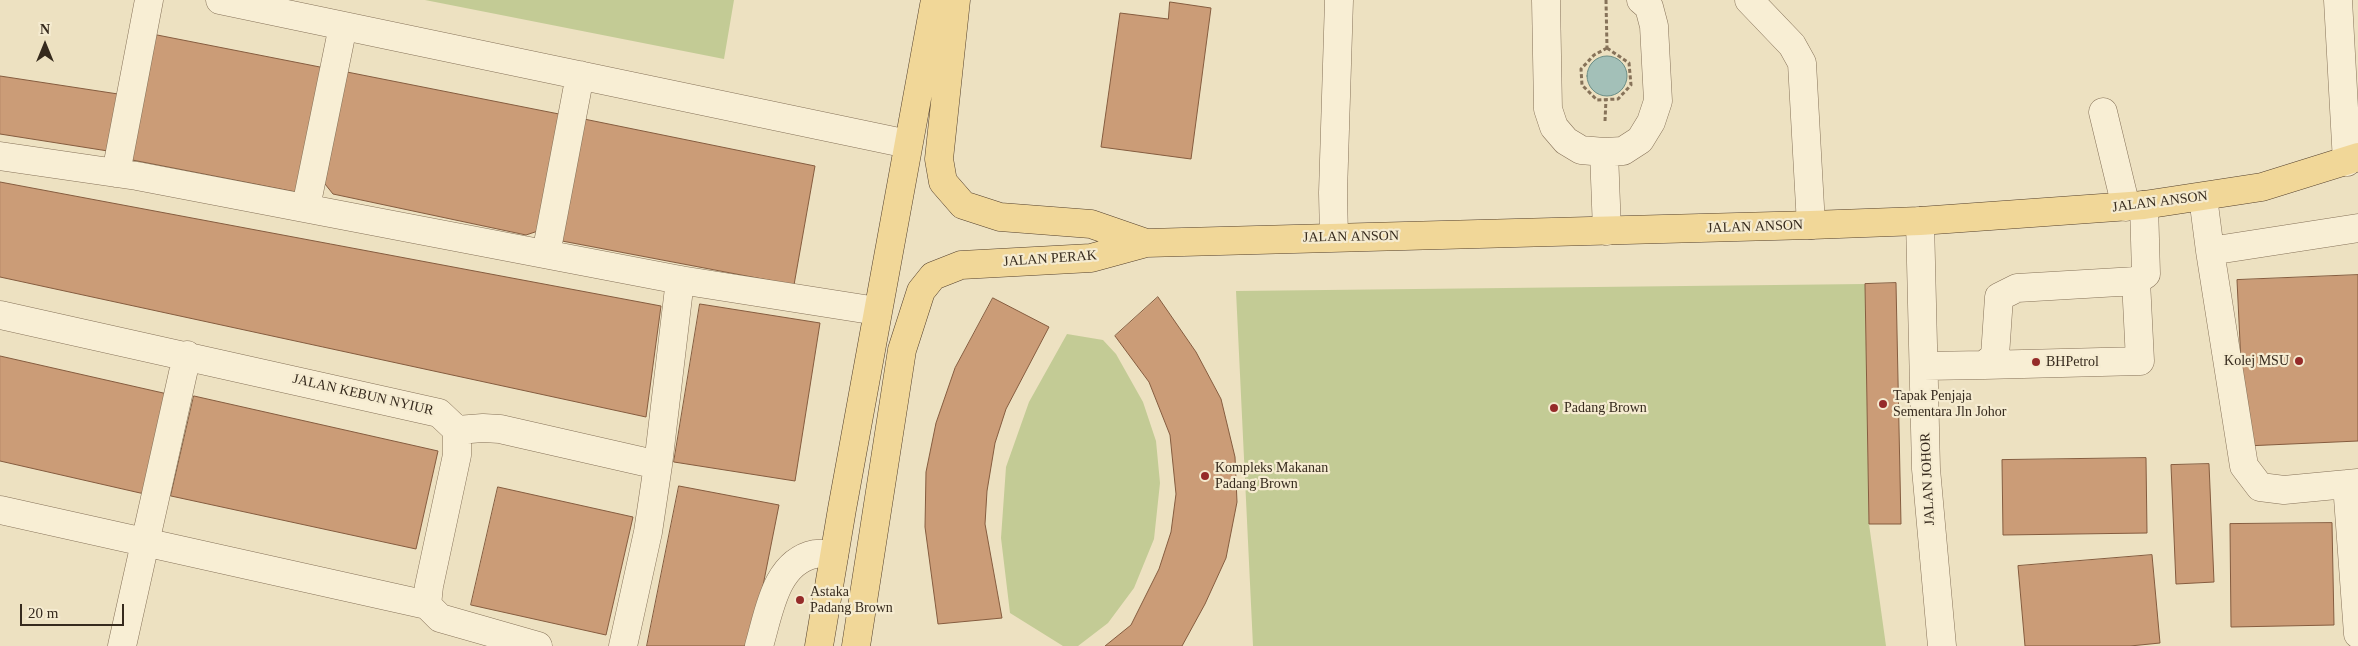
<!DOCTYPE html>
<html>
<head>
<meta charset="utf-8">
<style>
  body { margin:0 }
  #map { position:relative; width:2358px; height:646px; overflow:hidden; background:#ede1c1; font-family:"Times New Roman",serif }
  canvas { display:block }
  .north { position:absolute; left:20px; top:20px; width:50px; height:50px; -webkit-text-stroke:4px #f5ebd0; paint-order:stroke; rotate:0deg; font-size:14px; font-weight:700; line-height:20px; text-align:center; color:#362a1d }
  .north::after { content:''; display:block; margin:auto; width:18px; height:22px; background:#362a1d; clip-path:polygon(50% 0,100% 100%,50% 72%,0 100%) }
  .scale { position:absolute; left:20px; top:604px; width:104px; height:22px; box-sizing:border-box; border:2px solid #362a1d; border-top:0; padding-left:6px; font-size:15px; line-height:18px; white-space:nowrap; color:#362a1d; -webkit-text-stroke:4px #f5ebd0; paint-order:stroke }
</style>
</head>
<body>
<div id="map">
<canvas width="2358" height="646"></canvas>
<div class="north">N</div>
<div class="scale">20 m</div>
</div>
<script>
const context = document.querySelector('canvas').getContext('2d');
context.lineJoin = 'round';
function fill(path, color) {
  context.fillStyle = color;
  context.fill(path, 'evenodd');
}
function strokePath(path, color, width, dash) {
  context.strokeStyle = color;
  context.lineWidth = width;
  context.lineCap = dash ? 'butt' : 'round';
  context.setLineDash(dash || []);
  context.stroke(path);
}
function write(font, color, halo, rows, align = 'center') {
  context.font = font + ' "Times New Roman",serif';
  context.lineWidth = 4.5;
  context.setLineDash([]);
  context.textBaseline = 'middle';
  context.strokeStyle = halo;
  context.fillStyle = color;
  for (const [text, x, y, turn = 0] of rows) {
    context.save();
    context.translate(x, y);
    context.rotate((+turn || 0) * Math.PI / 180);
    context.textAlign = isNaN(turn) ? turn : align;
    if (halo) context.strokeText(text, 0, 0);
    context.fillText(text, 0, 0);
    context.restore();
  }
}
const green = new Path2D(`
  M425 0H734L724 59Z
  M1865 284 1869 524 1886 646H1253L1236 291Z
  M1067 334 1103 340 1116 354 1143 402 1156 441 1160 483 1154 539 1134 588 1108 623 1078 646H1063L1010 613 1001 538 1006 467 1029 402Z`);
const water = new Path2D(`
  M1587 76a20 20 0 1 1 40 0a20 20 0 1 1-40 0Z`);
const building = new Path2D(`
  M1170 2 1211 8 1191 159 1101 147 1120 13 1168 19Z
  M147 33 325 68 296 192 122 158Z
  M347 72 564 115 541 230 526 235 333 194 325 184Z
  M0 76 118 94 108 151 0 134Z
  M579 118 815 166 794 285 562 241Z
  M0 182 661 306 646 417 0 277Z
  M2358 275V441L2245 446 2237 280Z
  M1896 283 1901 524H1869L1865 284Z
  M1158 297 1196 352 1221 399 1235 457 1237 502 1226 558 1205 604 1182 646H1105L1131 625 1159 569 1171 532 1176 494 1170 435 1149 382 1115 336Z
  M993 298 1049 327 1006 409 995 443 987 491 985 524 1002 618 938 624 925 527 926 472 936 423 955 368Z
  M700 304 820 323 795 481 674 462Z
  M0 356 172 395 149 495 0 461Z
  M194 396 438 451 416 549 171 496Z
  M2146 458 2147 533 2003 535 2002 460Z
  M2209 464 2214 582 2176 584 2171 465Z
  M679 486 779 505 751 646H647Z
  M498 487 633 517 606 635 471 605Z
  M2332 523 2334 625 2231 627 2230 524Z
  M2152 555 2160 643 2130 646H2025L2018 566Z`);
const path = new Path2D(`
  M1606 0 1607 48
  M1607 48 1629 63 1631 85 1618 99 1597 100 1582 85 1581 69 1594 55Z
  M1605 121 1606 99`);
const minor = new Path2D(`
  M220 0 908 144
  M1546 0 1548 109 1554 127 1566 141 1581 150 1604 152 1623 151 1640 140 1651 122 1658 101 1654 26 1649 7 1641 0
  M1749 0 1792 45 1802 63 1811 225
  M2338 0 2347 162
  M2103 112 2126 207
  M1604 152 1607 231
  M0 156 137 176 680 280 877 311
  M116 173 149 0
  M2203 197 2210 251 2244 466 2260 487 2284 490 2358 483
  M306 207 343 26
  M1920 221 1926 469 1942 646
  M1334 237 1333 193 1339 0
  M2210 251 2358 228
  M546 254 580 75
  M0 315 439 413 457 430V455L429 586 427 605 440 618 538 646
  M1984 365 2140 361 2136 281
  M1924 366 1984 365 1995 356 1999 297 2017 288 2136 281 2146 274 2144 205
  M457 430 483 428 500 429 658 465 680 280
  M2347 484 2358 634
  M0 510 427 605
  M122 646 187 355
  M623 646 648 532 658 465
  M759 646C769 613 775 562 815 554 821 553 828 554 834 555`);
const major = new Path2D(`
  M956 0 939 159 943 182 963 205 1000 217 1091 224 1146 243
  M819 646 842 509 935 0
  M856 646 902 350 921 291 933 276 961 265 1091 258 1146 243 1811 225 1920 221 2144 205 2262 187 2358 157`);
const markers = [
  [2299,361,5,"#952b29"],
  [2036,362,5,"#952b29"],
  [1883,404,5,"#952b29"],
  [1554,408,5,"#952b29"],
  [1205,476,5,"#952b29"],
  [800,600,5,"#952b29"]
];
const streetNames = [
  ["JALAN ANSON",2160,202,-7],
  ["JALAN ANSON",1755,227,-2],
  ["JALAN ANSON",1351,237,-1],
  ["JALAN PERAK",1050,259,-4],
  ["JALAN KEBUN NYIUR",363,395,13],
  ["JALAN JOHOR",1928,479,-93]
];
const poiNames = [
  ["Kolej MSU",2289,361,"right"],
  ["BHPetrol",2046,362],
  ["Tapak Penjaja",1893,396],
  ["Sementara Jln Johor",1893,412],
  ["Padang Brown",1564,408],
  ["Kompleks Makanan",1215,468],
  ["Padang Brown",1215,484],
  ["Astaka",810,592],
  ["Padang Brown",810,608]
];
fill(green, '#c3cb95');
fill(water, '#a3c0b8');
strokePath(water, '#6b8d85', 1);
fill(building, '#cb9c77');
strokePath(building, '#855c3f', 1);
strokePath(minor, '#867259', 29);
strokePath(major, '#54402d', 29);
strokePath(path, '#867259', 3, [4, 2.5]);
strokePath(minor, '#f8eed4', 28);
strokePath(major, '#f1d798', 28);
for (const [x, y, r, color] of markers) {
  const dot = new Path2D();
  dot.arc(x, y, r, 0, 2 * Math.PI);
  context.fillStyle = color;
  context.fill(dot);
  strokePath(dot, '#f5ebd0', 2);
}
write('14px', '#362a1d', '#f5ebd0', streetNames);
write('14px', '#362a1d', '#f5ebd0', poiNames, 'left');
</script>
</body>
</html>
